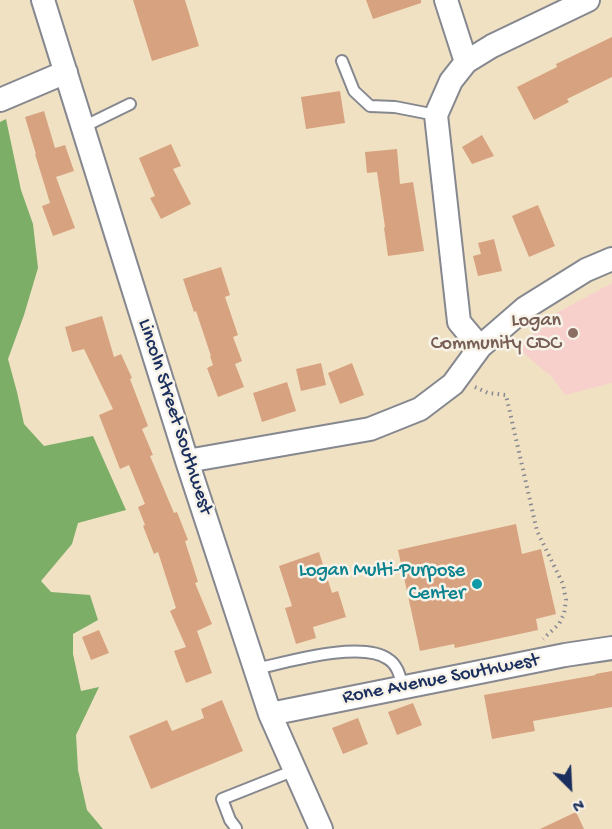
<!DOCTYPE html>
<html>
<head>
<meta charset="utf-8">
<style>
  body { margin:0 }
  #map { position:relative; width:612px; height:829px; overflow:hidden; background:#f1e1c3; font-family:"Gochi Hand",sans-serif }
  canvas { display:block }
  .north { position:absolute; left:540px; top:757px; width:60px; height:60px; -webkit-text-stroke:4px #f7f3e8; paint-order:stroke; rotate:156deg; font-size:16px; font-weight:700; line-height:24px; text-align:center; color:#1b2f5e }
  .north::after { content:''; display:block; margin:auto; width:21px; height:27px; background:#1b2f5e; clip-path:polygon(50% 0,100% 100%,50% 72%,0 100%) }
</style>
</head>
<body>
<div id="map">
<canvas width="612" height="829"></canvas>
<div class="north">N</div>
</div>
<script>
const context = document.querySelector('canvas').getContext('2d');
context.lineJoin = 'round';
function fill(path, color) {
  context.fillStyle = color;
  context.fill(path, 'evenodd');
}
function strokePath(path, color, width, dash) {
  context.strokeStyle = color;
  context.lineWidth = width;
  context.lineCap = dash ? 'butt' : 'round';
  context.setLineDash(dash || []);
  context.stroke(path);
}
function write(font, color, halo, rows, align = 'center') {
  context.font = font + ' "Gochi Hand",sans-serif';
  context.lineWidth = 5;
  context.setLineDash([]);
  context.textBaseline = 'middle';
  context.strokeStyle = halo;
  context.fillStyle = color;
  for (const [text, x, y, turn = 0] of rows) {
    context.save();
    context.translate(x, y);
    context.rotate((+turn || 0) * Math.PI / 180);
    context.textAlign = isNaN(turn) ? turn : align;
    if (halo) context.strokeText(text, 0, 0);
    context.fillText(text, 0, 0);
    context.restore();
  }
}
const built = new Path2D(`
  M612 283V383L565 395 552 377 518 349 549 317Z`);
const forest = new Path2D(`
  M6 119 21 190 33 224 38 268 24 315 8 359 17 392 24 424 44 446 93 436 126 510 78 523 72 544 41 581 51 592 90 595 98 620 73 634V654L81 691 99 687 76 735 78 770 87 810 103 829H0V122Z`);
const building = new Path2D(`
  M133 0H185L199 46 152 61Z
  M366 0H421V3L373 19Z
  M612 37V77L567 99 569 102 534 120 517 87 557 67 556 64Z
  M340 91 345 123 306 129 301 97Z
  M44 111 55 148 65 145 74 171 56 177 75 228 53 236 42 206 50 203 35 154H36L25 117Z
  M482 135 494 156 472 164 462 147Z
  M171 144 181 166 173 169 191 204 161 219 150 198 155 196 139 158Z
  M397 149 400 184 413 182 424 251 388 256 384 228 385 227 377 172 367 173 365 152Z
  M538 205 555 246 529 257 512 216Z
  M494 239 502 271 478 276 473 256 481 254 478 243Z
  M221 267 230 295 225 297 238 335 233 337 242 361 235 364 244 387 218 397 207 368 213 365 210 356H211L196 311 194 312 183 279Z
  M102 316 114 357 121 354 132 378 130 379 148 426 142 429 153 455 150 456 174 513 177 512 188 540 185 541 198 582 195 583 212 624 197 631 212 673 186 683 174 651 186 647 170 611 176 608 158 552 154 554 143 526 145 525 138 507 145 504 129 465 120 469 99 415 113 409 84 349 72 352 65 327Z
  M321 363 326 385 301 391 296 369Z
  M352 363 364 395 340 404 328 373Z
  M287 382 296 411 262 422 253 393Z
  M516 524 522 554 541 549 556 614 536 619 538 630 455 648 454 644 420 651 398 550Z
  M319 552 332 593 338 591 346 617 313 627 316 638 296 644 285 608 292 606 279 566Z
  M99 630 109 653 91 660 82 637Z
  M612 671V707L533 721 535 731 492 739 484 695 596 675 595 674Z
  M222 700 243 751 151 789 129 736 167 720 172 731 204 718 201 709Z
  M413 703 422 725 397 735 388 712Z
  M358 718 368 744 343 754 332 728Z
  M576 812 584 829H540Z`);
const path = new Path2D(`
  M475 387 488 393 506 395 537 531 563 584 566 600 564 614 559 624 543 639`);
const lane = new Path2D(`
  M342 61 354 91 370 106 395 107 436 115
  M83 127 130 104
  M256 669C287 662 362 640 388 659 398 665 400 677 403 687
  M236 828 230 820 222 799 295 770`);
const street = new Path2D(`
  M43 0 187 461 270 714 321 829
  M446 0 466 62 451 81 436 115 459 322 480 347
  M466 62 492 46 588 0
  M0 100 66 72
  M187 461 370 429 420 409 453 384 480 347 525 308 586 270 612 259
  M270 714 565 655 612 648`);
const markers = [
  [573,333,6,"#8d6e63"],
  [477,584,6,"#0f9aa8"]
];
const educationNames = [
  ["Logan",561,322],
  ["Community CDC",561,345]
];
const streetNames = [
  ["Lincoln Street Southwest",174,417,72],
  ["Rone Avenue Southwest",441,680,-11]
];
const cultureNames = [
  ["Logan Multi-Purpose",465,572],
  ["Center",465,595]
];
fill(built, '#f7d0cc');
fill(forest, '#7cae68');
fill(building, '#d7a27f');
strokePath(lane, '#868890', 14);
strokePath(street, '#868890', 26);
strokePath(path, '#868890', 4, [1.5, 4.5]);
strokePath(lane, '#fff', 10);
strokePath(street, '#fff', 22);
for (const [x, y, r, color] of markers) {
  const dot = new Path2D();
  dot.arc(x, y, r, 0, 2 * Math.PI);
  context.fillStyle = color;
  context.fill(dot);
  strokePath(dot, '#f7f3e8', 2);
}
write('20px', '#785e54', '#f7f3e8', educationNames, 'right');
write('20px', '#1b2f5e', '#f7f3e8', streetNames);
write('20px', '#0d838f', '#f7f3e8', cultureNames, 'right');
</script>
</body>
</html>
